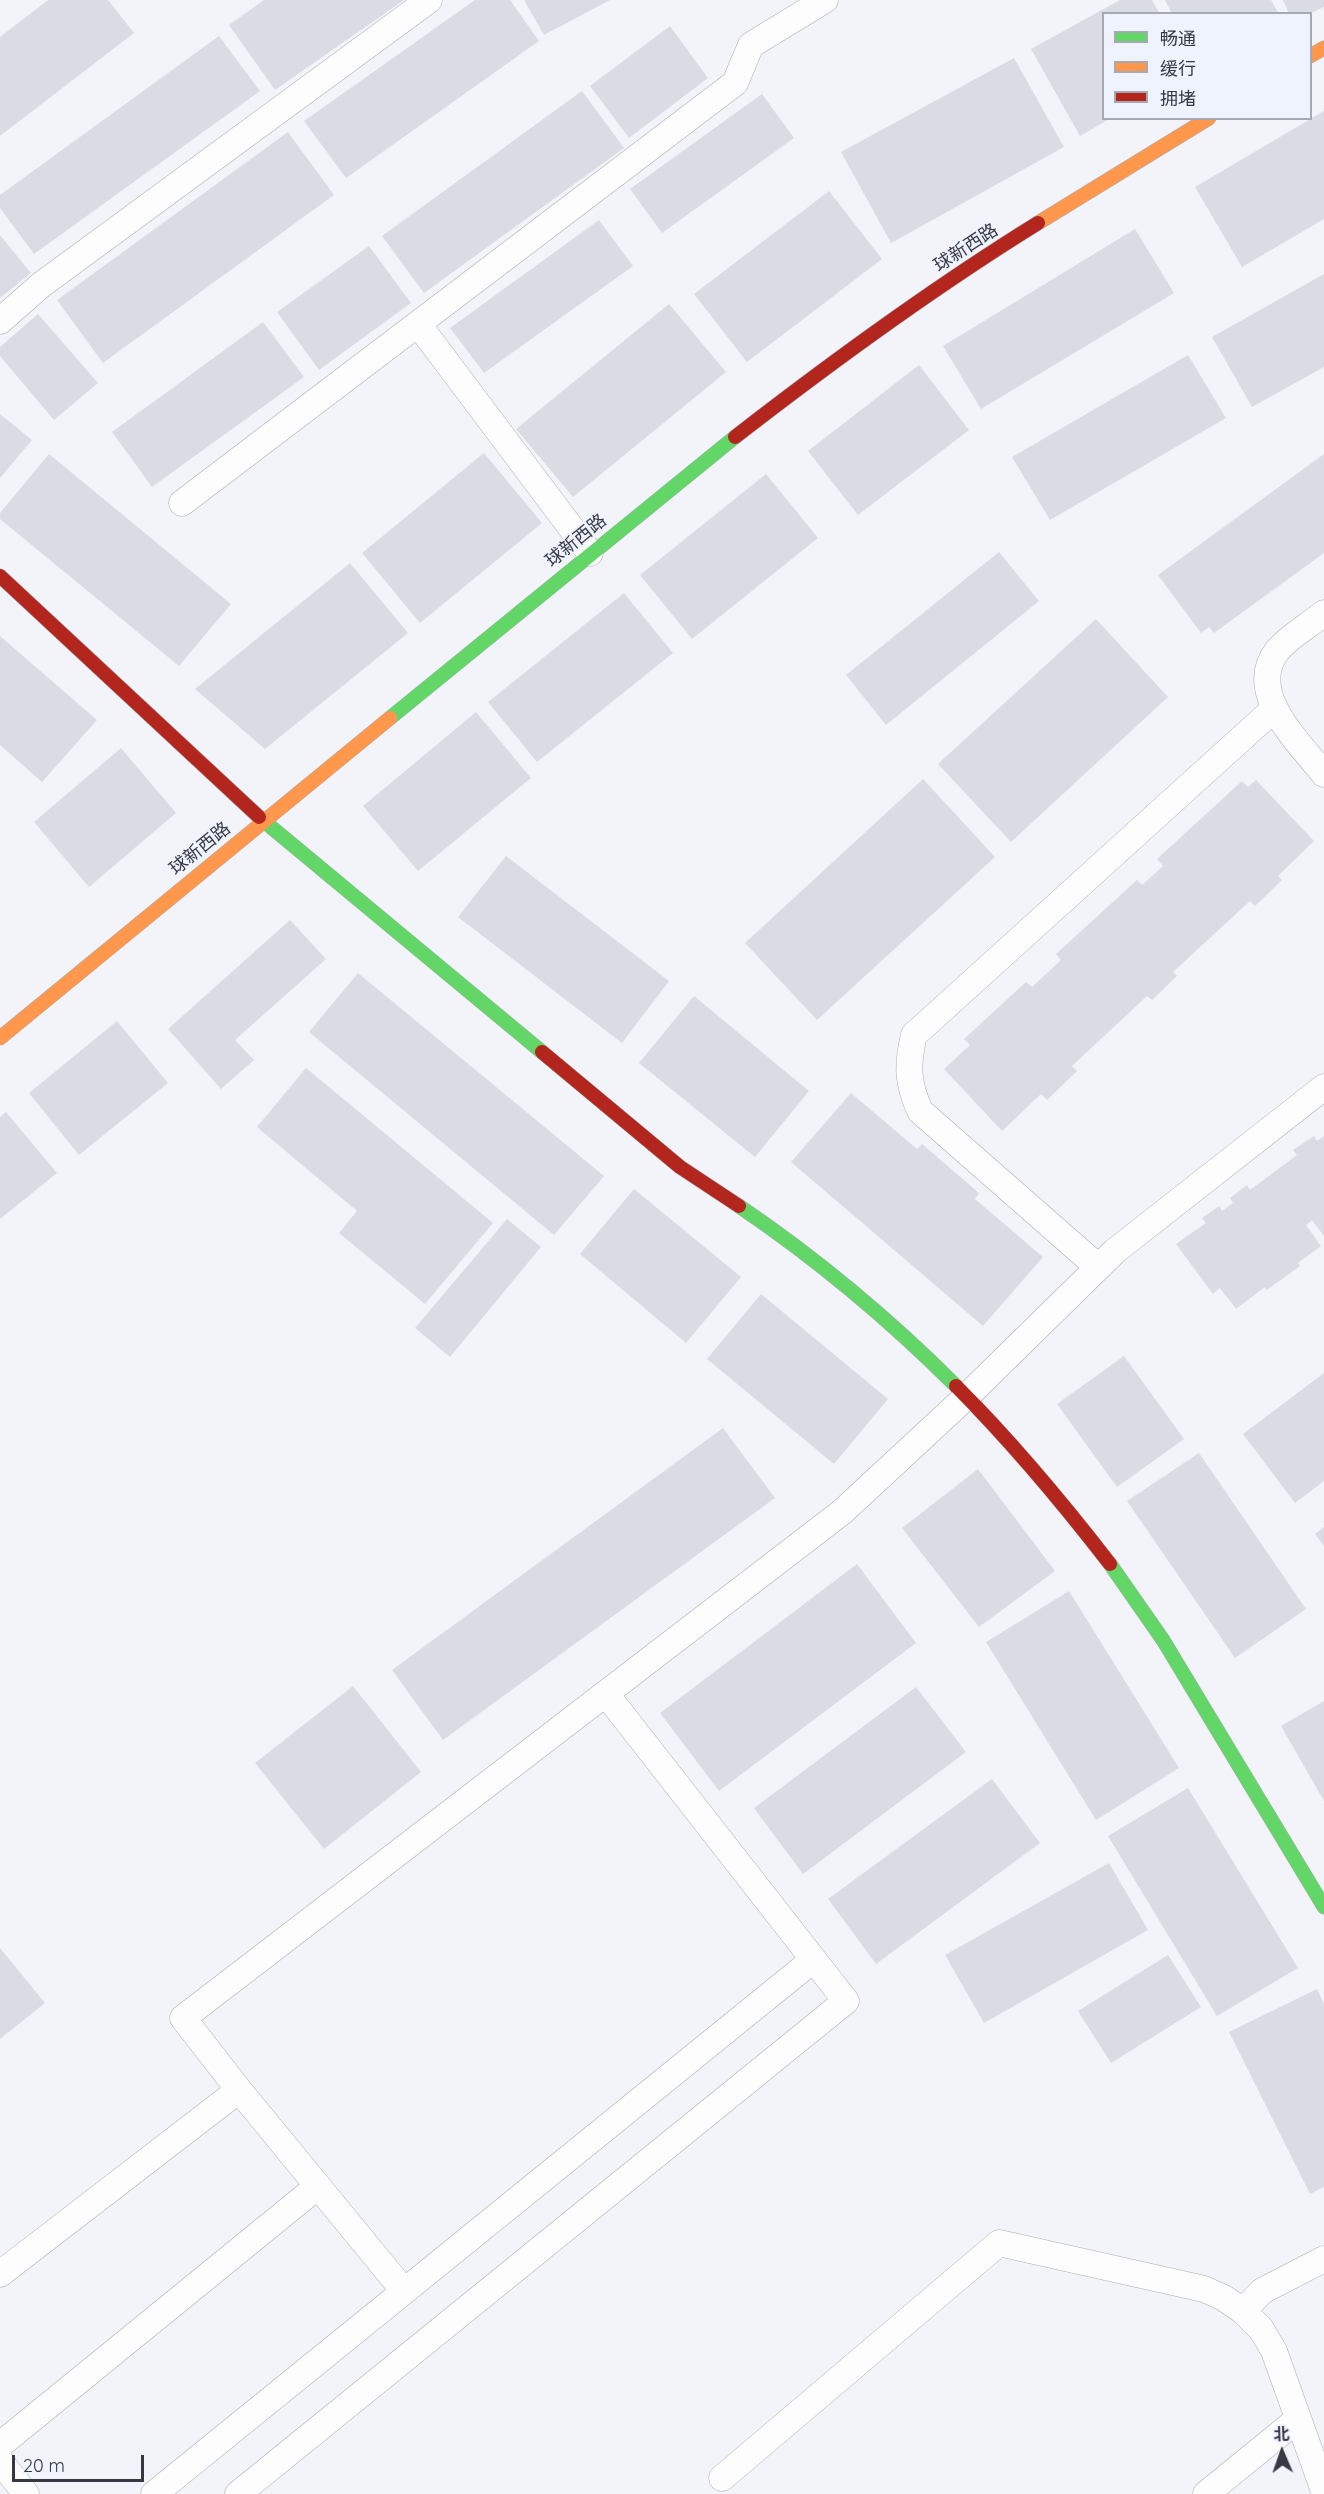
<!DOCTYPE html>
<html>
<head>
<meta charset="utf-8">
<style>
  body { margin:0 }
  #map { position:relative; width:1324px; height:2494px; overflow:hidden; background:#f2f4fa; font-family:Quicksand,"Noto Sans SC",sans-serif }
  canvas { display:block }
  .legend { position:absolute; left:1102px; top:12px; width:210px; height:108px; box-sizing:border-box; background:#eff3fd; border:2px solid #a5a9b3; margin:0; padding:8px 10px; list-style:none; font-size:18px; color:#363943 }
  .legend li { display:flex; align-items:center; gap:12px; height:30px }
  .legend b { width:30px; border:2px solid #a5a9b3 }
  .north { position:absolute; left:1252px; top:2422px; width:60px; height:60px; -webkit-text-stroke:4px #eff3fd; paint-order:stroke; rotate:358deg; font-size:16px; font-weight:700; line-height:24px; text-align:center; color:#363943 }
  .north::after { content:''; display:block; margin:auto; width:21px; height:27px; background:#363943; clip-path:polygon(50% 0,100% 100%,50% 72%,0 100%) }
  .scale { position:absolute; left:12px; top:2455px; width:132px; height:27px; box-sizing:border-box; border:3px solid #363943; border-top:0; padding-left:8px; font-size:18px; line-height:21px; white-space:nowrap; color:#363943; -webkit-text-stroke:4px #eff3fd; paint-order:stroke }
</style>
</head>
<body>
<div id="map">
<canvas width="1324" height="2494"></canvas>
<ul class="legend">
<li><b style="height:8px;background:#63d668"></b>畅通</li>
<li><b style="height:8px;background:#ff974d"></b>缓行</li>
<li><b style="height:8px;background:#b3261e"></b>拥堵</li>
</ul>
<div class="north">北</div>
<div class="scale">20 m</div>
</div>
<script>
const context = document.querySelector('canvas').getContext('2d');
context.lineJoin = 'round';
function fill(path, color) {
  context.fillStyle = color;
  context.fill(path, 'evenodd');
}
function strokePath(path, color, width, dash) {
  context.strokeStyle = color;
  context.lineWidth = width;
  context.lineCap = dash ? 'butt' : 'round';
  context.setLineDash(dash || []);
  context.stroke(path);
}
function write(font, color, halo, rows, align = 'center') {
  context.font = font + ' Quicksand,"Noto Sans SC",sans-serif';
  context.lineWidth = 4.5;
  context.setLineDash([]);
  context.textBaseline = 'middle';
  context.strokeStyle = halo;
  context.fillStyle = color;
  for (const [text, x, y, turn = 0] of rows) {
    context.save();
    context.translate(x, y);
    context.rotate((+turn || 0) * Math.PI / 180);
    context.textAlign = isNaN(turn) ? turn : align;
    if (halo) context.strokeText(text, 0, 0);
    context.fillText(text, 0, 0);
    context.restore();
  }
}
const building = new Path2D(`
  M48 0H108L134 33 0 136V37Z
  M264 0H404L275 90 229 25Z
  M475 0H510L539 41 346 178 304 121Z
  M524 0H610L544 35Z
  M1120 0H1152L1160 14H1104V118H1111L1080 136 1031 49Z
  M1165 0H1271L1279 14H1172Z
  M1283 0H1324V7L1309 14H1289Z
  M670 26 708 78 629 138 590 86Z
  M219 36 260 91 34 254 0 208V195Z
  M1014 58 1064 147 891 243 841 152Z
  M582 91 624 148 424 293 382 236Z
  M762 94 794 138 662 233 630 189Z
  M1324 111V219L1242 267 1195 187Z
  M288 132 334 195 103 363 57 300Z
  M829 191 882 259 747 362 694 294Z
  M599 220 633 266 484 373 450 328Z
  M1135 229 1174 293 981 409 943 346Z
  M0 235 31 273 0 298Z
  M369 246 411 303 319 370 277 312Z
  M1324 274V367L1252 407 1212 337Z
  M669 304 726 372 573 497 516 429Z
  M38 314 98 383 54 420 0 356V347Z
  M263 322 304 377 152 487 112 432Z
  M1188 355 1226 418 1050 520 1012 457Z
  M919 365 969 430 858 515 808 451Z
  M0 414 32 440 0 478Z
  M484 453 542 523 420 623 362 553Z
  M49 454 231 604 179 666 0 519V513Z
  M1324 454V553L1214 633 1209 627 1201 633 1158 575Z
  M766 474 818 538 692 639 640 575Z
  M999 552 1039 601 886 725 846 675Z
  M350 563 408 633 265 749 195 689Z
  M624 593 673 653 537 762 488 702Z
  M1096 619 1168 697 1011 842 938 764Z
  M0 636 97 720 42 782 0 745Z
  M476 712 531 778 418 871 363 806Z
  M121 748 176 813 89 887 34 822Z
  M923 779 995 857 817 1020 745 943Z
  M1256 780 1314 841 1278 876 1282 880 1255 906 1250 901 1173 972 1177 976 1152 1000 1147 996 1072 1066 1077 1071 1047 1100 1041 1094 1002 1131 944 1069 970 1045 964 1039 1026 982 1032 987 1061 960 1056 954 1137 880 1142 885 1163 866 1157 859 1242 781 1248 787Z
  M506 856 669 981 622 1043 458 917Z
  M290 920 326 959 235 1040 254 1060 221 1089 168 1029Z
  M358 973 604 1176 554 1235 309 1032Z
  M694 996 809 1091 755 1157 639 1063Z
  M117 1021 168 1083 79 1155 29 1093Z
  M306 1068 493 1223 425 1304 339 1233 357 1211 257 1127Z
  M851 1093 917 1149 922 1144 979 1193 975 1199 1043 1257 983 1326 791 1162Z
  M6 1112 57 1173 0 1219V1117Z
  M1314 1136 1317 1141 1324 1136V1236L1312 1220 1306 1225 1321 1246 1298 1263 1300 1266 1267 1290 1265 1287 1236 1309 1220 1288 1213 1294 1176 1244 1206 1223 1202 1218 1219 1206 1222 1211 1233 1203 1230 1198 1247 1185 1250 1190 1297 1155 1293 1150Z
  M634 1189 741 1277 686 1343 580 1254Z
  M507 1219 541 1247 450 1357 415 1328Z
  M761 1294 888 1399 834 1464 707 1359Z
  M1124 1356 1184 1439 1117 1487 1057 1404Z
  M1324 1373V1481L1295 1503 1243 1434Z
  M723 1428 775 1498 443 1740 392 1670Z
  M1199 1453 1306 1609 1235 1658 1127 1501Z
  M978 1469 1055 1571 979 1627 902 1528Z
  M1324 1527V1546L1315 1534Z
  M857 1564 916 1643 719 1791 660 1713Z
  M1069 1591 1179 1768 1096 1820 986 1642Z
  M353 1686 421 1772 324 1849 255 1763Z
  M916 1687 966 1752 803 1874 754 1808Z
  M1324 1701V1801L1281 1726Z
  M992 1779 1040 1843 876 1964 828 1899Z
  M1188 1788 1298 1968 1217 2016 1108 1836Z
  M1109 1863 1148 1930 984 2023 945 1955Z
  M0 1948 45 2003 0 2039Z
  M1168 1955 1201 2007 1111 2063 1078 2011Z
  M1317 1989 1324 2004V2187L1310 2194 1229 2032Z`);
const lane = new Path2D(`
  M0 321 41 285 429 0
  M418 324 590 553
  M182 503 735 83 751 45 825 0
  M1324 613C1311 624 1287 638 1277 651 1245 693 1299 742 1324 774
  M1098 1267 920 1111C907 1082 907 1065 914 1035L1274 709
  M239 2090 404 2291
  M0 2274 239 2090 183 2018 842 1512 966 1397 1115 1251 1324 1087
  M1243 2311 1262 2291 1324 2259
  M0 2445 318 2186
  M0 2461 26 2494
  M722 2478 999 2243 1204 2289 1224 2298 1243 2311 1261 2329 1274 2351 1324 2491
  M154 2494 813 1960
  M238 2494 846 2001 606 1694
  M1206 2494 1298 2419`);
const fast = new Path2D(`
  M390 718 735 437
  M259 817 542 1052
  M739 1206C817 1259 889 1319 956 1386
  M1110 1564 1163 1640 1324 1907`);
const slow = new Path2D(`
  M1310 56 1324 48
  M1038 223 1209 118
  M0 1038 390 718`);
const jam = new Path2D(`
  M735 437C833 361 933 288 1038 223
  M0 576 259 817
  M542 1052 680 1167 739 1206
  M956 1386C1012 1442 1062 1502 1110 1564`);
const streetNames = [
  ["球新西路",966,248,-33],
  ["球新西路",576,541,-39],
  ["球新西路",200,849,-39]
];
fill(building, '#d9dce3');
strokePath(lane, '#aaacb3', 27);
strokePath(fast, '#aaacb3', 15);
strokePath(slow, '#aaacb3', 15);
strokePath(jam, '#aaacb3', 15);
strokePath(lane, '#fdfdfe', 26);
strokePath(fast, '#63d668', 14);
strokePath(slow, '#ff974d', 14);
strokePath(jam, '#b3261e', 14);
write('18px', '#363943', '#eff3fd', streetNames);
</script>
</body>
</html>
